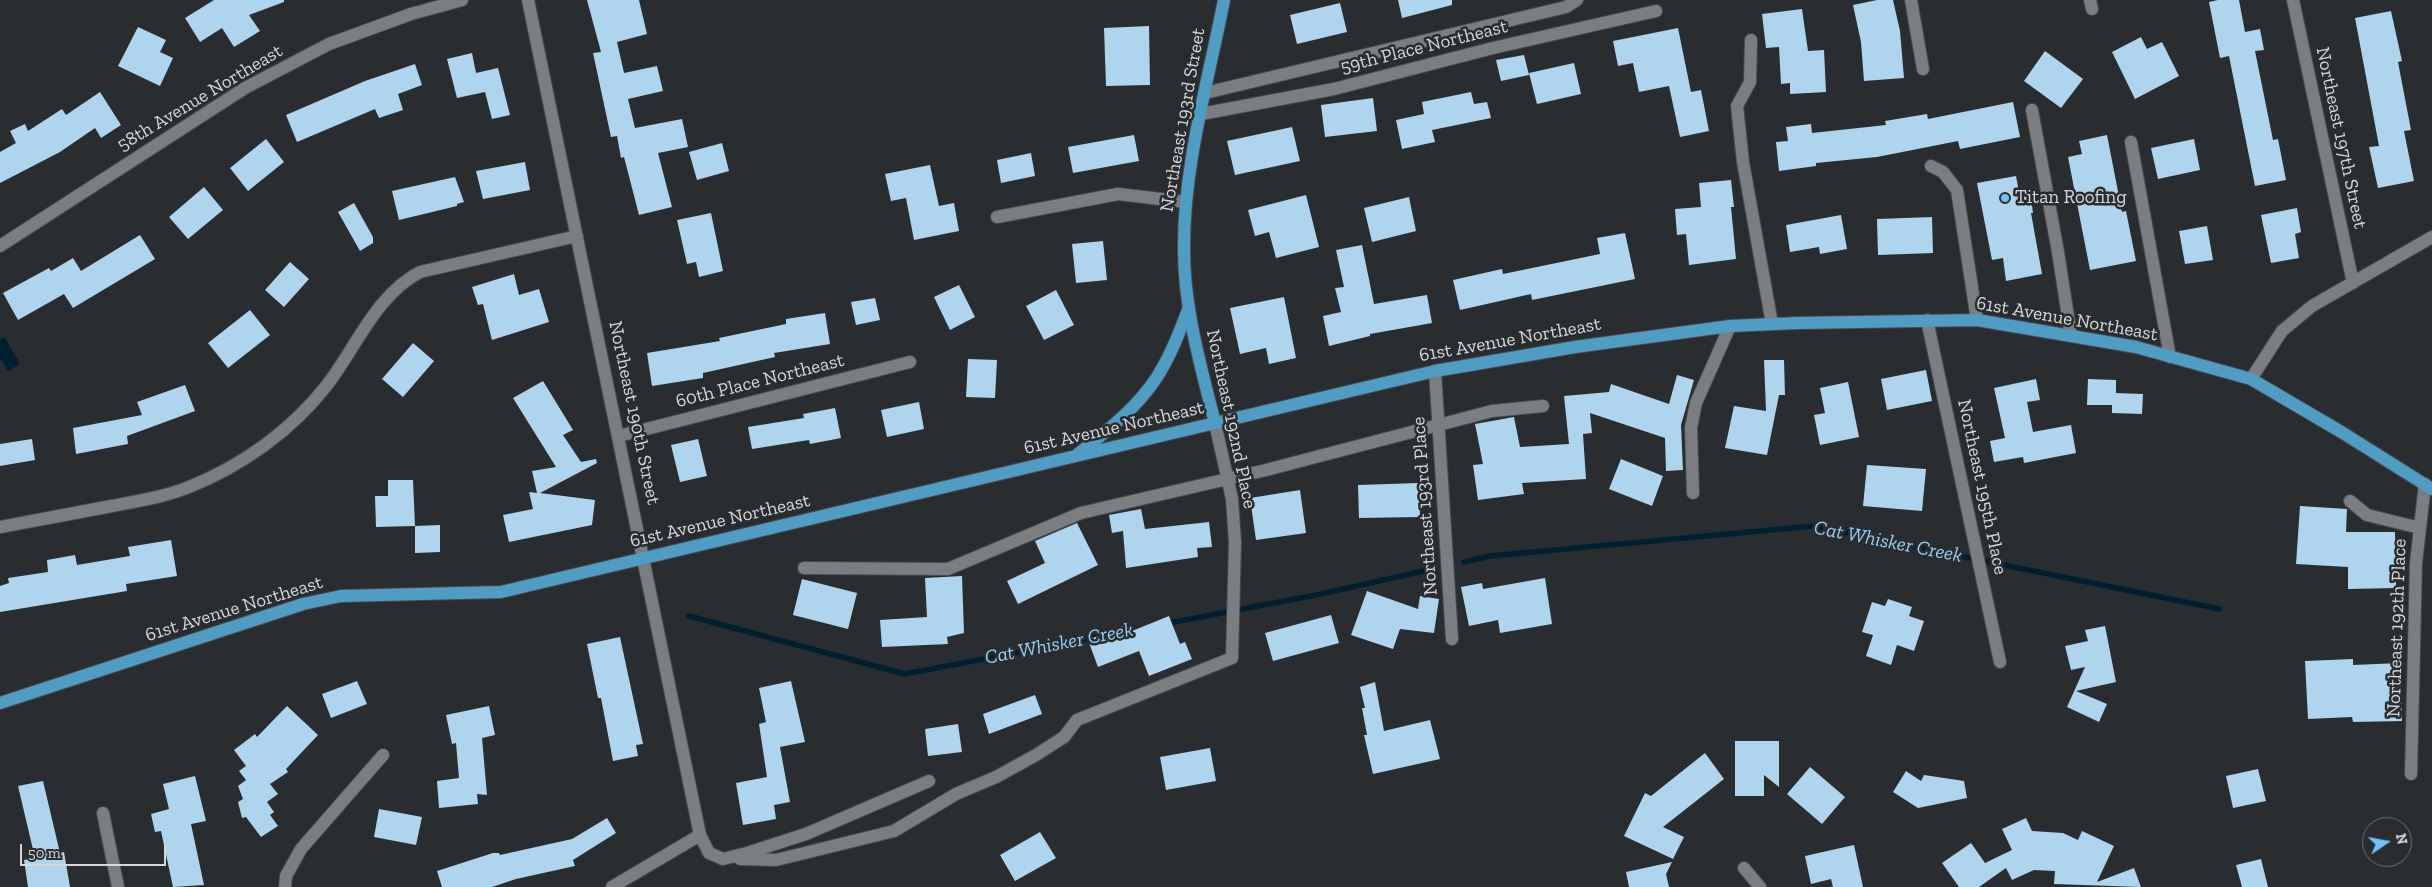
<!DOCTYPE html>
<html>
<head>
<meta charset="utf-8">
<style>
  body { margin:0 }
  #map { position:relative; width:2432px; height:887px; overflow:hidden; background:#2a2d2f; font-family:"Zilla Slab",serif }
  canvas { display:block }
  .north { position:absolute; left:2362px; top:817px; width:50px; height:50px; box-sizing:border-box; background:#2a2d2f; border:1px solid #6e7173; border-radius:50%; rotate:78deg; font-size:14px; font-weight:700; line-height:20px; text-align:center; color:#d5d7d8 }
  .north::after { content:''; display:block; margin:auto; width:18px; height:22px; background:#70c1f4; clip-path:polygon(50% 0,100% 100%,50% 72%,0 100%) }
  .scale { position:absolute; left:20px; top:844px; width:146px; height:22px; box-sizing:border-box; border:2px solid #d5d7d8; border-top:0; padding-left:6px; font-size:15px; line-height:18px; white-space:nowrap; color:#d5d7d8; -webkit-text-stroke:4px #2a2d2f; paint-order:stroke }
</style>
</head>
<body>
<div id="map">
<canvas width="2432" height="887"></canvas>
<div class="north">N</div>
<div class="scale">50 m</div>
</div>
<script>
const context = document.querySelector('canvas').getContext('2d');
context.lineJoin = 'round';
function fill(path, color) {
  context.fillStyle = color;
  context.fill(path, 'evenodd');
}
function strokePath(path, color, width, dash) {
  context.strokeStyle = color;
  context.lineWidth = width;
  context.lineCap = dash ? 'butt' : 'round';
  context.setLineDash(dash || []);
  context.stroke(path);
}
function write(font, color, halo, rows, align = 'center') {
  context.font = font + ' "Zilla Slab",serif';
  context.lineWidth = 5;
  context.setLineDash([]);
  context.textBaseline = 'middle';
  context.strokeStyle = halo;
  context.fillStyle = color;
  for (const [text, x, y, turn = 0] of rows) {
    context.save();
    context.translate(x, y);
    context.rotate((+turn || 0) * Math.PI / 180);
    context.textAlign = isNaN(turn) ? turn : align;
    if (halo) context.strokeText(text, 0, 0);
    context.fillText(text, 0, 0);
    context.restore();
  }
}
const water = new Path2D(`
  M5 338 20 364 8 371 0 358V339Z`);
const stream = new Path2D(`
  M1464 562 1490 556 1814 526 2219 609
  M689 616 905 674 1099 637
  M1164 624 1321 594 1432 569`);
const building = new Path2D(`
  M214 0H284V2L249 15 260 31 234 47 222 28 200 42 185 18Z
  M587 0H639L647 34 617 42 624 73 657 66 663 91 628 99 635 128 682 119 688 147 658 153 672 207 639 215 624 157 621 158 617 136 611 137 593 53 601 52Z
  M1398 0H1452V5L1402 18Z
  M1877 0H1893L1900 31 1904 78 1864 81 1861 42 1853 5Z
  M2218 0H2239L2245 32 2260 29 2264 50 2255 51 2273 140 2278 139 2286 180 2255 186 2229 56 2220 58 2209 2Z
  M1340 3 1347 32 1297 44 1290 15Z
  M1802 9 1808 51 1824 50 1826 92 1790 94V83L1781 84 1779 47 1766 48 1762 14Z
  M2391 11 2402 61 2398 62 2411 130 2404 131 2414 181 2378 188 2369 147 2379 146 2355 18Z
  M1149 26 1150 85 1106 86 1104 28Z
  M138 27 166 40 160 52 173 58 160 86 118 66Z
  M1678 28 1691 92 1701 90 1709 131 1680 137 1669 86 1639 92 1633 63 1618 66 1613 41Z
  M2141 37 2147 49 2162 42 2179 76 2135 99 2112 52Z
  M2045 51 2083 79 2061 108 2024 81Z
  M472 53 476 73 498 68 510 115 492 119 485 92 457 98 447 59Z
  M1524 55 1529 75 1501 81 1496 60Z
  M1574 63 1581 94 1537 104 1529 73Z
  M415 64 422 85 398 94 403 110 379 118 375 109 297 142 286 115 365 81Z
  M100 92 121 125 101 138 95 128 60 152 0 183V152L16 143 10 131 25 124 28 131 62 109 66 115Z
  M1471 92 1474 104 1487 102 1491 118 1432 130 1435 142 1402 149 1396 120 1424 114 1422 102Z
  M1373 98 1377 131 1325 137 1321 105Z
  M2013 102 2020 137 1960 149 1958 141 1877 157 1816 163V166L1779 171 1776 142 1788 141 1786 127 1811 124 1812 133 1886 125 1885 121 1927 114 1928 119Z
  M1292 127 1300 161 1235 175 1227 141Z
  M1134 135 1139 161 1073 173 1068 147Z
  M2107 135 2122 212 2126 211 2136 261 2090 270 2068 157 2082 154 2079 141Z
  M266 139 284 162 248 191 230 168Z
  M2194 139 2200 170 2158 179 2151 148Z
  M722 143 729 171 697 180 689 152Z
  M1031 153 1035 176 1001 183 997 160Z
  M525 162 530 190 483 199 476 171Z
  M930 165 939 206 954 203 959 231 914 240 906 198 891 201 885 174Z
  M2016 176 2019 192 2030 190 2033 213H2031L2042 274 2006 281 2003 258 1992 260 1977 183Z
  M455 177 464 202 457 204V206L399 220 392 191Z
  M1731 180 1734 207H1731L1736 259 1689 265 1686 234 1677 235 1675 209 1701 207 1699 183Z
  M204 187 223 210 188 239 169 217Z
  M1306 195 1319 247 1276 258 1269 232 1255 236 1248 210Z
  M1409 197 1416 231 1372 242 1364 208Z
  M354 203 373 237V243L360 251 338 212Z
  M2297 208 2301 232 2295 234 2299 258 2271 263 2261 215Z
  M711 213 723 271 699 277 696 262 687 264 677 220Z
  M1841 215 1847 249 1820 254 1819 247 1790 252 1786 225Z
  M1932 217 1933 253 1878 255 1877 219Z
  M2207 226 2213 260 2185 264 2179 231Z
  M1625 233 1635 279 1532 300 1531 294 1460 310 1453 280 1502 269 1503 274 1600 254 1597 238Z
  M140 235 155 259 73 308 64 294 18 320 3 293 49 268 51 271 73 258 81 271Z
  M1103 241 1107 280 1076 283 1072 244Z
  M1362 245 1374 304 1427 295 1432 323 1370 334V336L1329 346 1323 316 1341 312 1335 288 1344 287 1336 250Z
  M290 262 309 279 284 307 265 290Z
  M514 274 519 295 539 289 549 322 492 340 483 304 478 305 472 287Z
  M959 285 975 317 950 330 934 297Z
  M1056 290 1074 325 1044 340 1026 306Z
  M1284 297 1296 358 1269 364 1266 348 1240 354 1230 308Z
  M875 298 880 320 856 325 851 302Z
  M250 310 270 335 228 368 208 343Z
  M825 313 830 344 774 353 775 357 703 373V378L652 386 647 353 720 341 719 338 786 324V319Z
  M413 343 434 361 403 397 382 379Z
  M968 359 997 360 995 398 966 397Z
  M1764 360H1784L1785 395H1779L1767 455 1725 448 1734 406 1766 411Z
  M1926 370 1932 401 1887 410 1881 379Z
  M1677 375 1694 380 1681 425 1683 470 1666 471 1665 438 1590 413 1592 433 1583 434 1586 479 1522 483 1524 494 1478 500 1473 465 1483 464 1475 424 1514 417 1520 447 1569 444 1564 396 1609 392 1611 384 1669 404Z
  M2036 379 2040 400 2027 402 2033 432 2071 425 2076 453 2024 463 2023 457 1994 462 1990 441 2005 438 1994 388Z
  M2088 379 2116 380V393L2143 394 2142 414 2112 413V405H2087Z
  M543 381 573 430 563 435 581 462 596 459 597 463 540 493 595 500 592 525 509 542 503 515 533 509 529 492 537 493 532 471 556 467 513 398Z
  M1848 382 1859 437 1820 445 1814 415 1825 413 1820 388Z
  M185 385 195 411 127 436 128 444 76 454 73 428 142 415 137 402Z
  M919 402 924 429 887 437 881 410Z
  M835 408 841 438 810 444 809 440 752 449 748 427 804 418 803 414Z
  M32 439 35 460 0 466V444Z
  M698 439 707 476 680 482 671 445Z
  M1621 459 1663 476 1652 506 1609 489Z
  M1867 465 1926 469 1922 511 1863 506Z
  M388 480H413L415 526 376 527 375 496H388Z
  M1419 483 1420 517 1359 518 1358 485Z
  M1300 490 1306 533 1256 540 1250 498Z
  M2300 506 2347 509 2346 532H2395L2396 588 2348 589V567L2296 564Z
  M1141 509 1145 529 1209 522 1212 547 1197 548 1198 557 1126 568 1123 531 1112 533 1109 515Z
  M1077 523 1098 565 1018 604 1007 581 1045 563 1035 541Z
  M440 525V552L415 553V526Z
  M171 540 177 576 126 584 127 591 0 612V586L9 583 8 578 48 572 47 560 75 555 77 565 130 556 128 547Z
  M962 576 964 633 947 637 948 644 882 647 880 620 927 617 925 578Z
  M1545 578 1552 624 1500 633 1498 620 1469 626 1461 587 1482 583 1483 589Z
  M802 579 857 593 848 629 793 615Z
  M1367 591 1418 609 1420 596 1439 599 1434 633 1400 629 1393 649 1351 635Z
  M1888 599 1912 607 1909 616 1924 621 1914 651 1897 645 1891 665 1866 656 1873 635 1862 632 1872 602 1885 606Z
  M1331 615 1339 643 1273 661 1265 633Z
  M1169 616 1180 644 1185 642 1192 659 1149 676 1139 651 1098 667 1088 640 1125 625 1133 638 1132 631Z
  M2105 626 2116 682 2076 691 2107 704 2099 722 2067 707 2085 667 2071 670 2065 646 2088 641 2085 630Z
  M620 637 643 744 636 745 638 756 613 761 601 698H598L587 644Z
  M2353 659V665L2400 663 2402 721 2353 722 2352 717 2308 719 2305 661Z
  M357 681 367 704 331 718 322 694Z
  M791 681 805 742 780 747 790 802 774 805 776 819 743 825 736 783 767 777 759 724 766 722 759 688Z
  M1375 682 1384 731 1430 720 1440 759 1373 774 1364 735H1367L1362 708H1365L1360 687Z
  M1035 695 1042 714 989 734 983 714Z
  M287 706 318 735 286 769 288 772 270 784 278 794 267 802 274 812 270 815 278 826 261 837 246 817 242 818 238 802 243 799 238 786 246 780 239 771 246 766 234 750 255 734 257 737Z
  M489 706 495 735 482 738 487 795 477 794 478 804 439 808 437 781 459 778 456 743 452 744 446 715Z
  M958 724 962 752 928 756 925 729Z
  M1735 741H1779V787L1764 775V796H1735Z
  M1210 748 1216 781 1166 790 1160 757Z
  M1705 753 1724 779 1663 827 1684 837 1673 859 1624 836 1645 793 1651 796Z
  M1810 767 1845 797 1822 824 1787 794Z
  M2258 769 2266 801 2233 808 2226 776Z
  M1906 771 1921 781 1924 775 1964 781 1967 798 1918 808 1893 792Z
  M195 776 206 821 191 824 204 885 173 887 161 831 155 832 151 814 169 809 163 784Z
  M43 781 60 853 64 852 70 887H28L24 860 35 858 18 786Z
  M379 809 422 817 416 845 374 837Z
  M607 818 616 833 573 860 575 866 516 879 492 887H442L437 871 493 853H499L500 855 572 839Z
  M2026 818 2032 831 2063 833 2078 840 2082 831 2114 846 2097 882 2134 868 2141 887 2054 884 2055 871 2034 870 2012 880 2006 868 1979 887H1959L1942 863 1971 843 1985 863 2012 850 2002 829Z
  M1040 832 1056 858 1015 881 1000 855Z
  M1854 845 1863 887H1833L1831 879 1811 884 1805 856Z
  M2261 859 2268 887H2242L2236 865Z
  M1672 862 1666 874 1669 887H1629L1626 872Z`);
const minor = new Path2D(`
  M528 0 700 835 709 853 723 859 747 853 806 834 929 781
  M1911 0 1923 69
  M2090 0 2092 9
  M2293 0 2353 283
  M1751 40 1750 82 1737 106 1743 162 1772 324
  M1205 93 1566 7 1577 0
  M2032 110 2058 252 2071 336
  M1201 114 1334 89 1493 48 1656 11
  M2131 142 2170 357
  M1931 166 1943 172 1957 190 1977 320
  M997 217 1118 194 1186 202
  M0 246 245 88 329 44 411 14 462 0
  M1927 320 2000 662
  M1435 371 1452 639
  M2251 379 2282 331 2312 306 2432 237
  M619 436 910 362
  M1693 493 1691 428 1696 403 1730 326
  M2350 501 2367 515 2420 528
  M0 527C37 520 75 513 112 506 138 501 164 497 189 487 242 466 292 430 327 385 357 346 376 295 420 272L577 236
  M804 568 948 569 1081 513 1266 470 1492 411 1543 406
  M2411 774 2416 563 2425 484
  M103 813 118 887
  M740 859 776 860 894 831 956 794 996 777 1036 755 1064 737 1077 720 1232 658 1235 542 1232 499 1215 423
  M1744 868 1760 887
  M285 887 286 876 301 849 383 755
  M612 887 700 835`);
const major = new Path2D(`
  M1215 423C1201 367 1184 309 1184 251 1183 167 1208 82 1224 0
  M1078 454C1107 431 1137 408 1157 377 1171 355 1180 331 1189 307
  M0 703 303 604 341 596 501 592 1435 371 1575 347 1730 326 1797 323 1977 320 2136 347 2251 379 2343 433 2432 489`);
const markers = [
  [2005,198,5,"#70c1f4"]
];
const streetNames = [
  ["59th Place Northeast",1424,47,-14],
  ["58th Avenue Northeast",200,98,-31],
  ["Northeast 193rd Street",1183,120,-80],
  ["Northeast 197th Street",2341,138,78],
  ["61st Avenue Northeast",2067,319,10],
  ["61st Avenue Northeast",1510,340,-10],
  ["60th Place Northeast",760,381,-14],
  ["Northeast 190th Street",634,413,78],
  ["Northeast 192nd Place",1231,419,78],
  ["61st Avenue Northeast",1114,428,-13],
  ["Northeast 195th Place",1982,487,78],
  ["Northeast 193rd Place",1425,506,-94],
  ["61st Avenue Northeast",720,521,-13],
  ["61st Avenue Northeast",234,609,-17],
  ["Northeast 192th Place",2397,628,-88]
];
const poiNames = [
  ["Titan Roofing",2015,198]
];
const waterNames = [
  ["Cat Whisker Creek",1888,542,11],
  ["Cat Whisker Creek",1059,644,-11]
];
fill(water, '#001f31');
strokePath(stream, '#001f31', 5.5);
fill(building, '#afd4ed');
strokePath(minor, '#494b4d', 14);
strokePath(major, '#494b4d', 14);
strokePath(minor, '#7b7e81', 12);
strokePath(major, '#4f9cc5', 12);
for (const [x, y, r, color] of markers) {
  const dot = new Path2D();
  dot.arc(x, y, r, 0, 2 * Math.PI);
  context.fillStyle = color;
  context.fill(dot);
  strokePath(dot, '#2a2d2f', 2);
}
write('19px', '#d5d7d8', '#2a2d2f', streetNames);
write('19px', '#d5d7d8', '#2a2d2f', poiNames, 'left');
write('italic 20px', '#93cff6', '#2a2d2f', waterNames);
</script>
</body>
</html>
